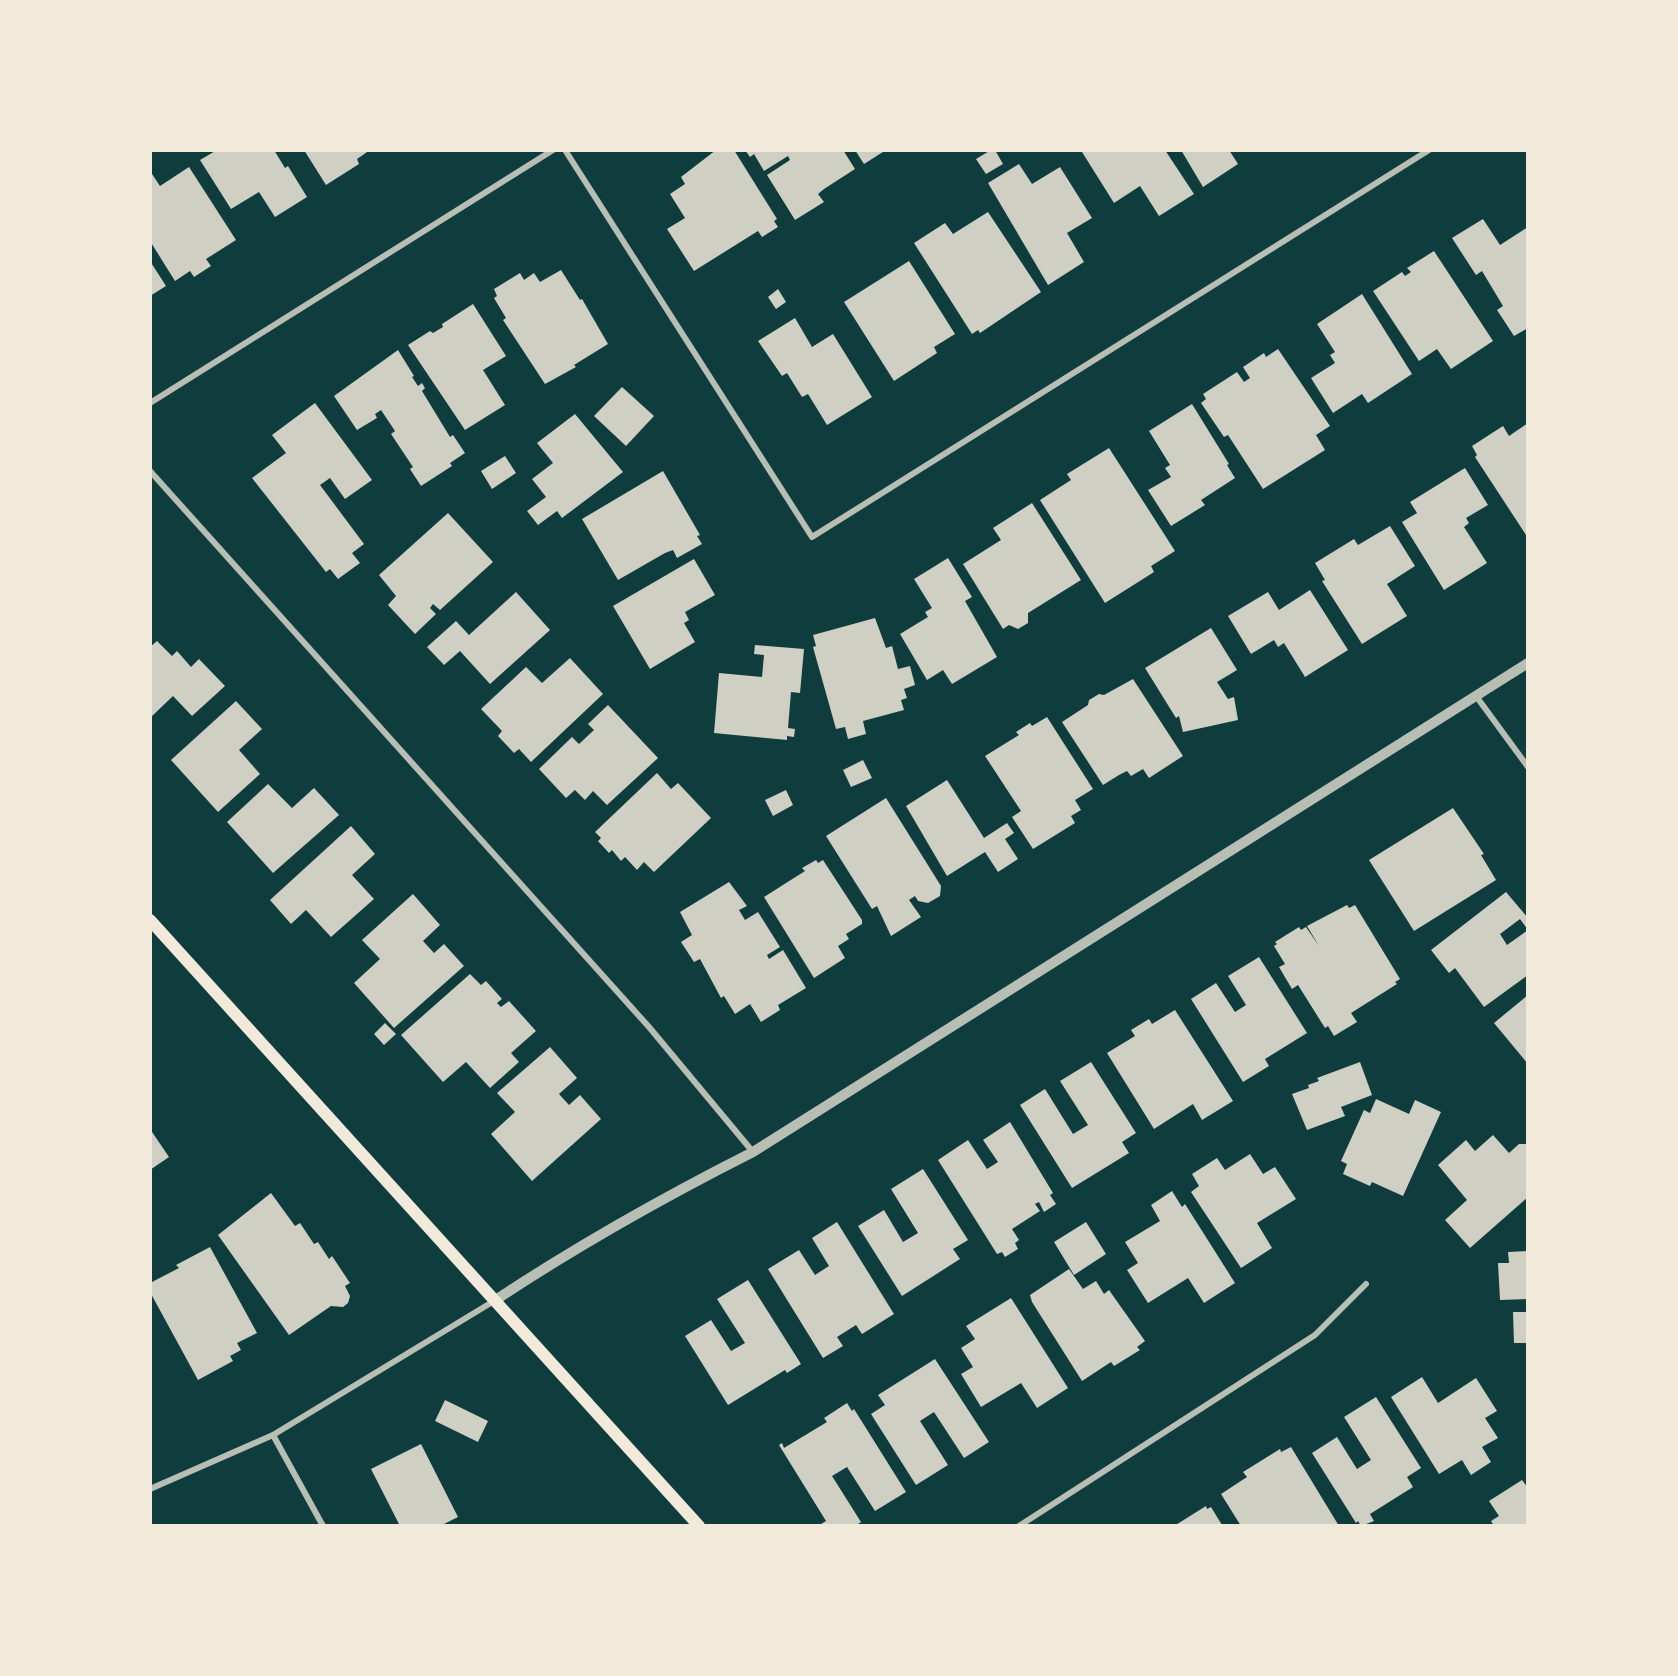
<!DOCTYPE html>
<html>
<head>
<meta charset="utf-8">
<style>
  body { margin:0 }
  #map { position:relative; width:1678px; height:1676px; overflow:hidden; background:#0f3d3e; font-family:"Golos Text",sans-serif }
  canvas { display:block }
  .frame { position:absolute; inset:0; border:152px solid #f1e9da; pointer-events:none }
</style>
</head>
<body>
<div id="map">
<canvas width="1678" height="1676"></canvas>
<div class="frame"></div>
</div>
<script>
const context = document.querySelector('canvas').getContext('2d');
context.lineJoin = 'round';
function fill(path, color) {
  context.fillStyle = color;
  context.fill(path, 'evenodd');
}
function strokePath(path, color, width, dash) {
  context.strokeStyle = color;
  context.lineWidth = width;
  context.lineCap = dash ? 'butt' : 'round';
  context.setLineDash(dash || []);
  context.stroke(path);
}
const building = new Path2D(`
  M217 150H274L285 168 288 166 307 197 275 217 259 192 231 209 200 160Z
  M304 150H370L357 159 359 164 326 185Z
  M716 150H734L777 219 774 221 778 227 762 237 758 231 694 271 667 229 685 218 670 194 685 184 681 177Z
  M745 150H843L855 169 824 189 818 194 824 202 795 220 767 175 790 160 788 156 764 171 754 154 750 157Z
  M855 150H886L864 164Z
  M991 150H995L1003 164 986 174 976 159Z
  M1085 150H1165L1194 194 1159 216 1140 186 1114 203 1082 152Z
  M1181 150H1229L1238 164 1203 187Z
  M1019 164 1032 184 1060 167 1092 218 1067 233 1084 262 1048 285 988 183Z
  M189 167 236 240 206 259 211 266 194 277 190 271 175 281 150 241V171L160 186Z
  M988 212 1041 292 980 333 978 330 972 334 914 243 945 223 953 234Z
  M1483 219 1500 245 1528 227V328L1514 336 1497 310 1503 306 1482 271 1476 275 1452 238Z
  M1434 251 1493 341 1451 369 1437 349 1419 361 1373 291 1402 272 1405 276 1411 272 1407 268Z
  M150 261 166 286 150 296Z
  M909 261 955 334 934 347 937 353 894 381 844 302Z
  M561 270 580 300 582 299 608 344 574 365 576 367 545 384 503 320 506 318 494 298 497 296 494 289 520 273 524 280 534 273 540 282Z
  M778 289 786 302 776 309 768 297Z
  M1362 294 1412 374 1368 403 1362 394 1333 413 1311 378 1335 363 1330 355 1335 352 1317 324Z
  M473 304 506 356 483 370 505 405 465 430 408 345 430 331 433 333 443 327 442 324Z
  M795 318 812 347 833 334 872 397 827 425 808 394 802 397 787 373 782 376 758 341Z
  M1278 349 1330 426 1316 435 1325 450 1263 489 1228 435 1224 437 1201 403 1206 399 1203 394 1237 372 1244 382 1250 378 1243 367 1264 353 1266 357Z
  M398 350 414 376 412 377 418 386 422 383 425 388 422 391 450 437 453 435 465 453 450 463 452 466 421 486 410 469 413 467 391 434 395 431 381 410 375 414 377 418 357 430 334 396Z
  M622 387 654 416 626 446 594 416Z
  M315 403 372 480 345 499 330 478 320 485 364 544 352 553 360 563 338 579 330 569 326 572 252 478 286 453 272 435Z
  M1192 404 1229 464 1227 465 1235 478 1201 500 1205 505 1171 526 1148 490 1171 477 1165 468 1170 465 1149 431Z
  M575 414 623 472 562 518 557 511 538 525 527 511 546 497 532 479 553 463 537 443Z
  M1528 423V538L1475 457 1477 455 1472 446 1503 426 1509 436Z
  M1109 448 1175 551 1151 566 1154 572 1105 603 1040 500 1071 480 1067 474Z
  M505 456 516 473 492 489 481 471Z
  M1465 468 1488 505 1466 518 1469 523 1464 527 1487 563 1444 590 1402 522 1417 513 1410 502Z
  M663 471 700 535 697 536 702 544 677 558 673 550 665 553 618 580 582 519Z
  M1032 503 1081 580 1028 613V623L1018 629 1009 625 1003 629 963 564 1001 540 993 528Z
  M448 513 493 562 440 610 433 604 430 608 436 614 415 634 388 605 396 596 379 575Z
  M1390 526 1415 566 1387 584 1407 616 1362 644 1322 581 1325 580 1315 563 1354 539 1358 545Z
  M948 558 972 597 965 601 997 657 952 684 943 670 927 680 900 634 928 617 925 612 932 608 914 579Z
  M694 559 715 595 685 612 689 620 684 623 695 642 650 669 613 606Z
  M1310 590 1348 650 1305 677 1284 643 1278 647 1274 640 1251 654 1228 616 1268 592 1279 610Z
  M516 592 550 630 490 684 460 651 444 665 427 647 456 621 469 635Z
  M875 618 886 648 892 646 898 669 910 666 915 685 904 689 907 698 901 700 904 710 863 721 866 734 848 739 845 727 836 729 813 647 816 646 813 635Z
  M1211 628 1237 670 1217 682 1228 699 1234 697 1238 720 1183 732 1179 716 1176 718 1145 668Z
  M157 641 172 656 177 651 191 667 199 659 225 686 192 716 173 696 150 718V647Z
  M755 645 804 649 800 693 791 692 788 728 795 729 794 737 787 736V740L714 733 719 673 762 677 764 655 754 654Z
  M570 658 603 694 531 762 519 749 514 753 498 736 502 731 481 709 526 667 542 683Z
  M1133 679 1183 756 1149 778 1143 769 1131 776 1127 771 1119 775 1103 785 1062 722 1088 705 1089 700 1099 694 1104 695Z
  M236 701 262 729 239 750 260 774 218 812 171 760Z
  M608 705 658 758 607 805 593 791 585 800 575 790 566 798 539 769 572 737 579 744 594 730 588 724Z
  M1047 717 1093 789 1075 800 1081 810 1071 816 1075 823 1033 849 1012 817 1021 811 985 756 1019 735 1016 732 1030 723 1032 726Z
  M863 760 872 778 851 787 843 770Z
  M657 773 671 789 678 783 711 818 654 872 644 862 637 870 625 857 621 861 612 850 609 853 598 841 601 838 595 832Z
  M947 780 984 838 1007 823 1014 833 1005 839 1018 859 998 872 985 852 947 876 906 806Z
  M268 784 292 808 314 788 339 815 273 873 227 822Z
  M786 790 793 805 773 816 765 800Z
  M886 798 941 886 940 896 928 903 918 901 915 896 909 900 921 917 891 936 877 906 872 909 826 836Z
  M1453 808 1484 854 1481 855 1496 880 1414 931 1369 860Z
  M351 826 375 854 352 875 374 899 331 937 306 910 291 924 270 900Z
  M816 860 818 863 823 860 862 920V924L846 934 849 939 838 946 845 958 814 978 764 897 805 871 802 868Z
  M729 882 747 906 739 910 745 920 758 912 780 947 767 955 769 959 783 950 806 988 778 1005 780 1010 761 1022 750 1004 735 1014 724 996 721 998 700 959 694 962 681 942 692 935 680 912Z
  M1506 892 1528 918V975L1484 1007 1455 968 1449 973 1431 950ZM1520 919 1528 930 1507 945 1500 934Z
  M413 894 440 925 423 941 434 953 444 944 464 966 394 1028 354 983 380 959 362 940Z
  M1347 905 1349 908 1355 905 1400 979 1395 982 1397 984 1351 1013 1357 1022 1334 1036 1328 1026 1325 1028 1298 985 1292 989 1279 967 1285 964 1274 946 1277 944 1275 942 1299 927 1301 930 1306 927 1319 946 1307 926Z
  M1259 957 1307 1033 1265 1059 1269 1066 1243 1082 1191 999 1216 983 1235 1012 1246 1005 1228 976Z
  M470 974 481 985 486 981 502 999 497 1003 501 1007 509 1001 536 1031 511 1053 519 1062 490 1088 466 1062 443 1082 401 1035Z
  M1528 995V1064L1494 1023Z
  M1175 1010 1233 1101 1202 1120 1193 1104 1154 1129 1107 1053 1135 1036 1131 1030 1149 1019 1152 1024Z
  M385 1023 396 1034 384 1045 374 1034Z
  M550 1047 577 1078 559 1094 569 1105 580 1095 601 1119 532 1181 491 1134 515 1112 497 1093Z
  M1091 1062 1136 1133 1122 1142 1129 1153 1072 1188 1020 1105 1045 1089 1073 1134 1088 1125 1060 1081Z
  M1360 1062 1372 1095 1341 1107 1345 1116 1307 1130 1292 1094 1309 1088 1308 1085 1319 1081 1317 1078Z
  M1376 1099 1409 1114 1415 1100 1441 1112 1403 1196 1372 1182 1370 1186 1343 1174 1347 1164 1341 1161 1364 1110 1370 1113Z
  M1010 1122 1053 1193 1050 1195 1056 1204 1044 1212 1039 1202 1035 1204 1040 1211 1012 1229 1019 1240 1015 1243 1018 1249 1005 1257 1002 1252 997 1254 938 1160 968 1140 987 1169 998 1162 983 1140Z
  M150 1129 169 1157 150 1170Z
  M1493 1135 1509 1153 1519 1144H1528V1197L1470 1248 1445 1220 1467 1200 1438 1165 1466 1140 1475 1151Z
  M1250 1154 1263 1174 1275 1167 1296 1199 1257 1223 1272 1248 1241 1268 1191 1192 1199 1186 1192 1174 1217 1158 1225 1170Z
  M923 1169 968 1240 953 1249 960 1259 902 1296 858 1226 884 1210 903 1242 918 1233 891 1189Z
  M1172 1191 1182 1207 1185 1204 1235 1283 1204 1303 1188 1278 1148 1303 1127 1270 1138 1263 1125 1242 1160 1221 1151 1205Z
  M271 1193 295 1226 300 1223 314 1244 318 1242 329 1259 332 1256 350 1283 345 1286 350 1296 348 1303 343 1307 331 1306 289 1335 218 1235Z
  M837 1222 894 1314 862 1334 856 1325 837 1337 843 1346 823 1358 768 1269 799 1250 815 1275 829 1266 812 1238Z
  M1086 1222 1106 1254 1074 1275 1054 1242Z
  M210 1247 257 1333 237 1343 241 1350 230 1356 233 1361 198 1380 150 1292V1283L179 1268 176 1265Z
  M1528 1251V1299L1500 1300 1498 1263H1509L1508 1252Z
  M1069 1269 1083 1289 1096 1281 1104 1294 1109 1290 1145 1341 1137 1347 1140 1350 1114 1366 1111 1362 1082 1381 1032 1302 1030 1295Z
  M748 1280 801 1364 787 1373 785 1370 728 1405 685 1336 711 1320 731 1351 745 1343 717 1299Z
  M1011 1298 1068 1388 1037 1408 1021 1383 981 1407 961 1374 973 1367 961 1348 975 1339 966 1326Z
  M1513 1312H1528V1343H1514Z
  M935 1359 989 1442 964 1458 934 1412 920 1421 948 1465 916 1485 871 1414 885 1405 878 1395Z
  M1422 1377 1438 1403 1476 1378 1497 1411 1485 1418 1498 1438 1482 1447 1491 1462 1471 1475 1462 1460 1439 1474 1391 1397Z
  M1376 1397 1421 1468 1407 1477 1413 1487 1370 1514 1374 1521 1361 1526 1358 1521 1356 1523 1312 1453 1337 1437 1357 1469 1371 1460 1344 1417Z
  M445 1400 488 1421 478 1442 435 1421Z
  M847 1403 852 1411 854 1409 906 1492 875 1511 847 1467 832 1476 861 1522 855 1526H818L826 1521 779 1445 782 1443 784 1448 827 1422 824 1418Z
  M421 1444 458 1517 440 1526H400L371 1469Z
  M1291 1447 1339 1526H1241L1221 1494 1247 1477 1243 1472 1280 1449 1281 1452Z
  M1522 1480 1528 1488V1526H1494L1491 1521 1499 1516 1489 1501Z
  M1206 1506 1207 1509 1211 1507 1222 1525 1174 1526Z`);
const minor = new Path2D(`
  M565 150 812 537 1429 150
  M150 403 553 150
  M150 471 649 1027 753 1152
  M1476 696 1528 767
  M273 1435 323 1526
  M150 1489 273 1435 494 1301
  M1019 1526 1315 1335 1366 1284`);
const tertiary = new Path2D(`
  M494 1301C577 1246 664 1197 753 1152L1528 663`);
const secondary = new Path2D(`
  M150 920 699 1526`);
fill(building, '#cfcfc3');
strokePath(minor, '#b8beb3', 6);
strokePath(tertiary, '#b8beb3', 10);
strokePath(secondary, '#f1e9da', 12);
</script>
</body>
</html>
